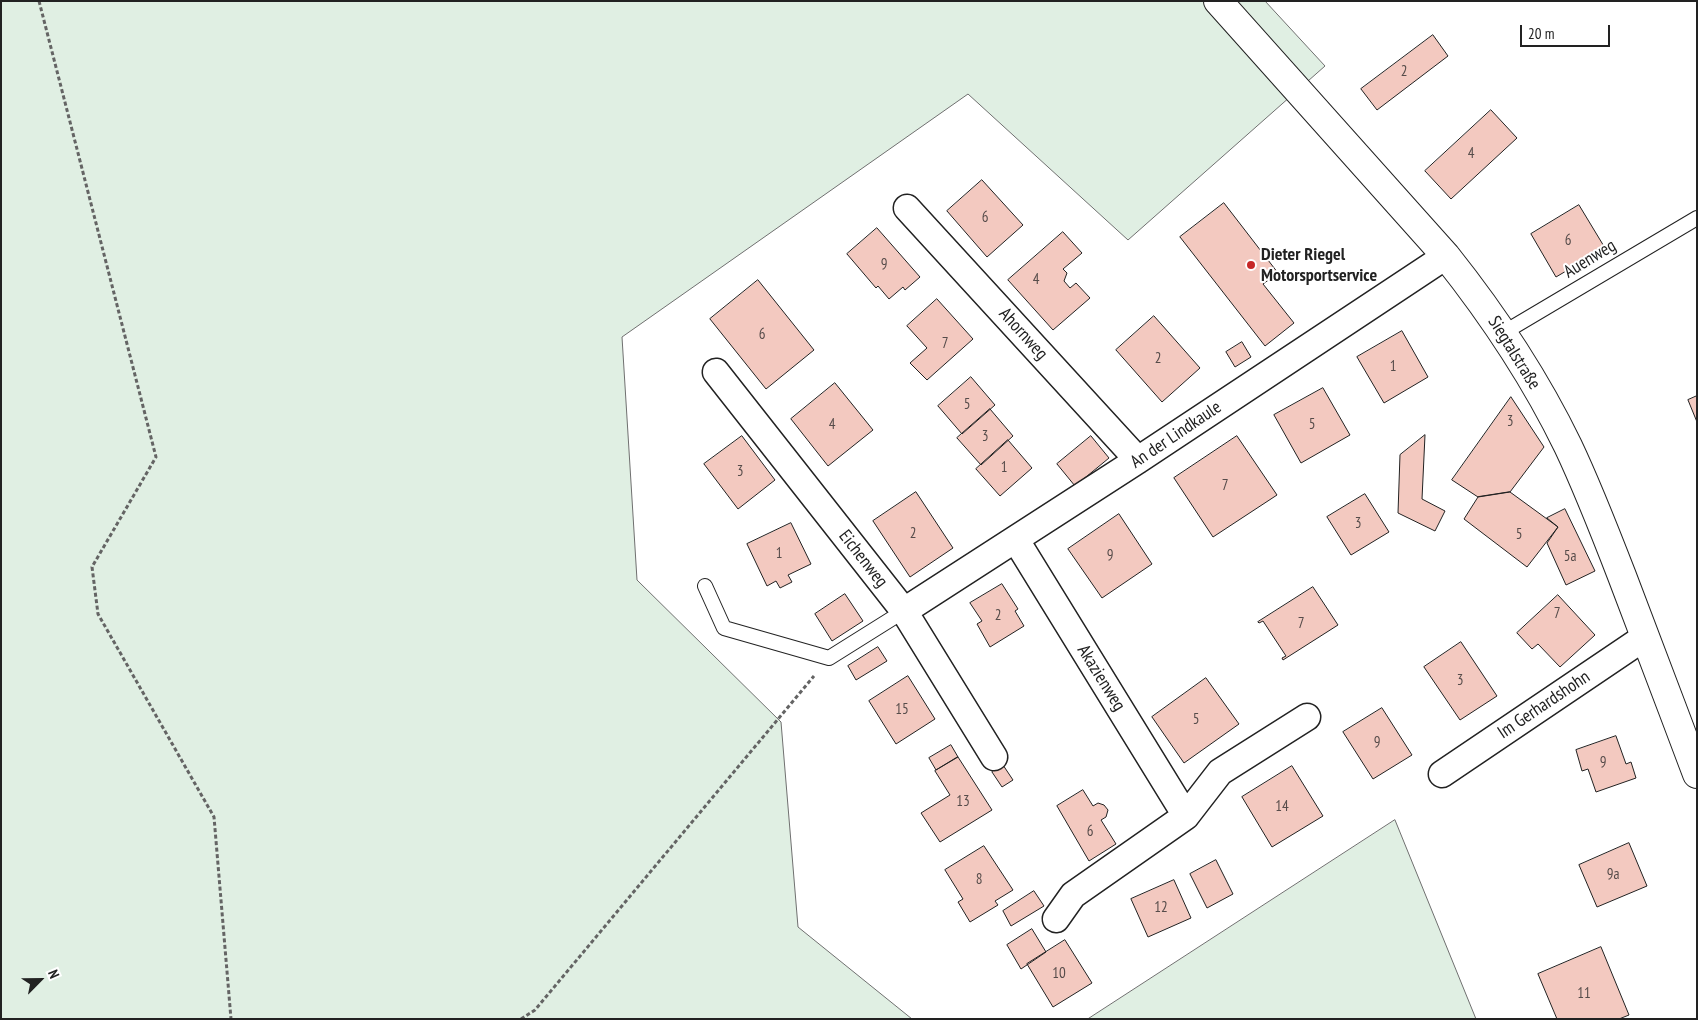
<!DOCTYPE html>
<html>
<head>
<meta charset="utf-8">
<style>
  body { margin:0 }
  #map { position:relative; width:1698px; height:1020px; overflow:hidden; background:#fff; font-family:"PT Sans Narrow",sans-serif }
  canvas { display:block }
  .frame { position:absolute; inset:0; border:2px solid #222; pointer-events:none }
  .north { position:absolute; left:15px; top:955px; width:50px; height:50px; -webkit-text-stroke:4px #fff; paint-order:stroke; rotate:67deg; font-size:14px; font-weight:700; line-height:20px; text-align:center; color:#222 }
  .north::after { content:''; display:block; margin:auto; width:18px; height:22px; background:#222; clip-path:polygon(50% 0,100% 100%,50% 72%,0 100%) }
  .scale { position:absolute; left:1520px; top:25px; width:90px; height:22px; box-sizing:border-box; border:2px solid #222; border-top:0; padding-left:6px; font-size:15px; line-height:18px; white-space:nowrap; color:#222; -webkit-text-stroke:4px #fff; paint-order:stroke }
</style>
</head>
<body>
<div id="map">
<canvas width="1698" height="1020"></canvas>
<div class="frame"></div>
<div class="north">N</div>
<div class="scale">20 m</div>
</div>
<script>
const context = document.querySelector('canvas').getContext('2d');
context.lineJoin = 'round';
function fill(path, color) {
  context.fillStyle = color;
  context.fill(path, 'evenodd');
}
function strokePath(path, color, width, dash) {
  context.strokeStyle = color;
  context.lineWidth = width;
  context.lineCap = dash ? 'butt' : 'round';
  context.setLineDash(dash || []);
  context.stroke(path);
}
function write(font, color, halo, rows, align = 'center') {
  context.font = font + ' "PT Sans Narrow",sans-serif';
  context.lineWidth = 4;
  context.setLineDash([]);
  context.textBaseline = 'middle';
  context.strokeStyle = halo;
  context.fillStyle = color;
  for (const [text, x, y, turn = 0] of rows) {
    context.save();
    context.translate(x, y);
    context.rotate((+turn || 0) * Math.PI / 180);
    context.textAlign = isNaN(turn) ? turn : align;
    if (halo) context.strokeText(text, 0, 0);
    context.fillText(text, 0, 0);
    context.restore();
  }
}
const green = new Path2D(`
  M1 1H1265L1325 66 1128 240 968 94 622 337 637 580 781 722 798 927 912 1019H1Z
  M1395 820 1476 1019H1088Z`);
const building = new Path2D(`
  M1433 35 1448 56 1377 110 1361 89Z
  M1491 110 1517 138 1451 199 1425 171Z
  M982 180 1023 225 987 257 947 211Z
  M1224 203 1278 273 1263 284 1294 323 1265 346 1180 237Z
  M1579 205 1605 248 1556 277 1531 234Z
  M877 228 920 277 905 290 903 287 889 299 878 286 876 288 847 254Z
  M1063 232 1082 253 1063 269 1067 273 1064 281 1070 288 1076 283 1090 298 1053 330 1008 280Z
  M758 280 814 350 766 389 710 319Z
  M937 299 973 339 927 380 910 363 927 348 907 326Z
  M1154 316 1200 368 1162 402 1116 350Z
  M1402 331 1428 377 1384 403 1357 357Z
  M1242 342 1251 357 1235 367 1226 352Z
  M971 377 995 405 962 434 938 406Z
  M835 383 873 430 828 466 791 419Z
  M1323 388 1350 435 1301 463 1274 415Z
  M1697 396V422L1688 400Z
  M1511 397 1544 447 1510 492 1478 497 1452 480Z
  M990 409 1013 436 981 465 957 438Z
  M1425 435 1422 499 1445 511 1435 531 1398 513 1400 455Z
  M742 436 775 480 738 509 704 464Z
  M1091 436 1109 458 1075 486 1057 464Z
  M1237 436 1277 495 1213 537 1174 478Z
  M1008 440 1032 468 1000 496 976 469Z
  M916 492 953 548 910 577 873 521Z
  M1510 492 1558 527 1527 567 1464 519 1478 497Z
  M1365 494 1389 532 1351 555 1327 517Z
  M1565 509 1595 571 1566 585 1547 543 1558 527 1547 518Z
  M1119 514 1152 564 1102 598 1068 549Z
  M791 523 811 564 788 575 792 582 780 588 776 581 767 586 747 544Z
  M1002 584 1018 609 1015 611 1024 626 990 647 977 624 982 621 970 603Z
  M1313 587 1338 625 1283 660 1282 658 1286 656 1263 621 1259 623 1258 622Z
  M845 594 863 621 832 641 815 614Z
  M1558 595 1595 635 1560 667 1538 644 1532 649 1517 633Z
  M1461 642 1497 696 1460 720 1424 667Z
  M878 647 887 661 856 680 848 666Z
  M908 676 935 719 896 744 869 701Z
  M1206 678 1239 724 1184 763 1152 717Z
  M1382 708 1412 755 1373 779 1343 732Z
  M1616 736 1626 764 1631 762 1636 778 1596 792 1588 769 1582 771 1576 750Z
  M951 745 958 757 936 770 929 758Z
  M958 757 992 810 940 842 921 813 950 795 935 771Z
  M1003 765 1013 780 1002 787 992 772Z
  M1292 766 1323 816 1272 847 1242 797Z
  M1083 790 1093 806 1098 803 1104 805 1108 810 1106 817 1101 820 1116 844 1089 861 1057 806Z
  M1629 843 1647 886 1597 907 1579 865Z
  M984 846 1013 890 995 901 998 905 970 922 958 902 963 899 945 870Z
  M1216 860 1233 894 1207 908 1190 874Z
  M1174 880 1191 918 1148 937 1131 899Z
  M1034 891 1044 906 1011 926 1003 911Z
  M1032 929 1046 952 1021 969 1007 945Z
  M1065 940 1092 983 1053 1007 1027 964Z
  M1601 947 1629 1015 1619 1019H1557L1538 974Z`);
const path = new Path2D(`
  M39 1 156 457 92 567 98 614 214 817 231 1019
  M521 1019 535 1010 814 676`);
const service = new Path2D(`
  M1503 333 1697 218
  M705 586 724 628 829 658 904 611`);
const minor = new Path2D(`
  M907 208 1138 460
  M716 372 904 611 994 757
  M1016 540 1186 816 1073 895 1056 919
  M904 611 1138 460 1446 256
  M1442 774 1645 637
  M1186 816 1220 772 1307 717`);
const secondary = new Path2D(`
  M1218 1 1446 256C1493 315 1535 378 1568 446 1588 488 1605 532 1622 576 1647 641 1672 708 1697 774`);
const markers = [
  [1251,265,5,"#c62828"]
];
const numberNames = [
  ["2",1404,72],
  ["4",1471,154],
  ["6",985,218],
  ["6",1568,241],
  ["9",884,265],
  ["4",1036,280],
  ["6",762,335],
  ["7",945,344],
  ["2",1158,359],
  ["1",1393,367],
  ["5",967,405],
  ["3",1510,422],
  ["4",832,425],
  ["5",1312,425],
  ["3",985,437],
  ["1",1004,468],
  ["3",740,472],
  ["7",1225,486],
  ["3",1358,524],
  ["2",913,534],
  ["5",1519,535],
  ["1",779,554],
  ["9",1110,556],
  ["5a",1570,557],
  ["7",1557,614],
  ["2",998,616],
  ["7",1301,624],
  ["3",1460,681],
  ["15",902,710],
  ["5",1196,720],
  ["9",1377,743],
  ["9",1603,763],
  ["13",963,802],
  ["14",1282,807],
  ["6",1090,832],
  ["9a",1613,875],
  ["8",979,880],
  ["12",1161,908],
  ["10",1059,974],
  ["11",1584,994]
];
const poiNames = [
  ["Dieter Riegel",1261,255],
  ["Motorsportservice",1261,276]
];
const streetNames = [
  ["Auenweg",1590,259,-31],
  ["Ahornweg",1023,334,48],
  ["Siegtalstraße",1514,353,58],
  ["An der Lindkaule",1176,435,-34],
  ["Eichenweg",863,559,52],
  ["Akazienweg",1101,678,58],
  ["Im Gerhardshohn",1544,705,-34]
];
fill(green, '#e0efe3');
strokePath(green, '#6f6f6f', 1);
fill(building, '#f3c9c0');
strokePath(building, '#222', 1);
strokePath(service, '#222', 16);
strokePath(minor, '#222', 29);
strokePath(secondary, '#222', 30);
strokePath(path, '#646464', 3, [4, 2.5]);
strokePath(service, '#fff', 14);
strokePath(minor, '#fff', 26);
strokePath(secondary, '#fff', 28);
for (const [x, y, r, color] of markers) {
  const dot = new Path2D();
  dot.arc(x, y, r, 0, 2 * Math.PI);
  context.fillStyle = color;
  context.fill(dot);
  strokePath(dot, '#fff', 2);
}
write('15px', '#564c4a', null, numberNames);
write('bold 18px', '#222', '#fff', poiNames, 'left');
write('18px', '#222', '#fff', streetNames);
</script>
</body>
</html>
